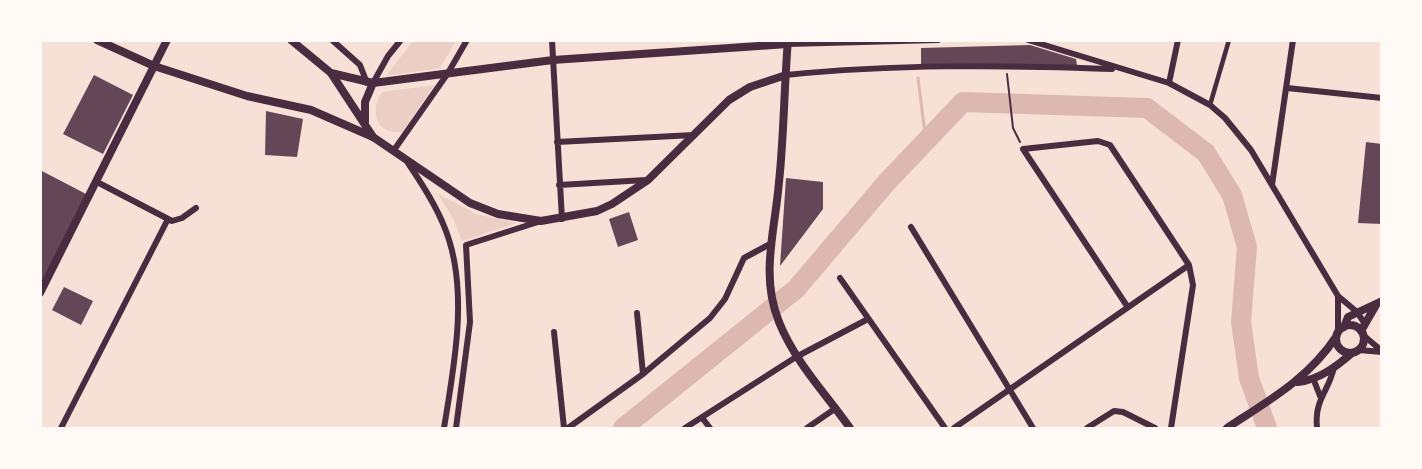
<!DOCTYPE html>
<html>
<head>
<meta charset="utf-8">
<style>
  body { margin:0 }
  #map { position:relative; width:1422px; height:469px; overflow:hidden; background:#f7e1d7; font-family:Barlow,sans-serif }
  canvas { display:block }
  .frame { position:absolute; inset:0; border:42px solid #fffaf5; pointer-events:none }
</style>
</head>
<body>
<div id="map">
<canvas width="1422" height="469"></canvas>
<div class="frame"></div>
</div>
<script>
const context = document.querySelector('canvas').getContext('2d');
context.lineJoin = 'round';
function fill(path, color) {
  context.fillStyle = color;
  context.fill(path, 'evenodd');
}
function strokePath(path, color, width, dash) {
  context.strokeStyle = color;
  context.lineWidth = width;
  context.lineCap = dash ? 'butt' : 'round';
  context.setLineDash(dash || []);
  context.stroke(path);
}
const green = new Path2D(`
  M413 41H456L440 68 386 76Z
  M435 85 402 132C376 135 369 112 382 92Z
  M437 193 476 214 517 223 462 241 453 218Z`);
const stream = new Path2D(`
  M918 78 926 142`);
const river = new Path2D(`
  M623 428 796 289 886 183 963 102 1147 108 1206 153 1232 195 1247 247 1241 322 1249 378 1267 428`);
const building = new Path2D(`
  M1030 45 1076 59 1077 65H921V48Z
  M94 75 133 95 103 154 63 134Z
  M266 111 303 119 297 157 265 155Z
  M1366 142 1382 144V224L1358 223Z
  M40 170 88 195 42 283 40 282Z
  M786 178 823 182V209L780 266Z
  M629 212 638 240 618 247 609 219Z
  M64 287 93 301 81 325 52 310Z`);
const path = new Path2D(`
  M1007 74 1013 128 1020 142`);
const pedestrian = new Path2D(`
  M1210 105 1229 40`);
const minor = new Path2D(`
  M332 40 360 65 367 83
  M552 40 562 219
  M1028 40 1169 83 1210 105 1225 118 1251 150 1338 296 1357 312 1365 324
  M788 44 938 40
  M786 75C893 64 1004 65 1112 69
  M373 83 388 56 401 40
  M1169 83 1178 40
  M1287 88 1382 98
  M557 142 694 135
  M394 150 448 73 467 40
  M408 163C422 184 437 207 446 231 469 292 454 366 444 428
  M97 182 172 221 182 218 196 208
  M559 185 646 180
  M1272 185 1293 40
  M911 227 1033 428
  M840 278 945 428
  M1127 306 1023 149 1098 141 1110 145 1189 265 1193 285 1171 428
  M637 313 643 374
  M554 332 564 428
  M1338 332V296
  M1363 335 1382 351
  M1359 350 1382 352
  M1313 378 1320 396
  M703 419 710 428
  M61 428 168 219
  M456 428 470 322 466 245 538 222
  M568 428 643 374 710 318 725 299 744 258 770 244
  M685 428 796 357 868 319
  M807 428 836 408
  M954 428 1189 265
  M1087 428 1114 411 1123 412 1155 428
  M1317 428C1314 399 1329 392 1334 367`);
const tertiary = new Path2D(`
  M291 40 331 73 373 137
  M154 66 167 40
  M331 73 373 83 553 60 788 44
  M365 122V102L373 83`);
const secondary = new Path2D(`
  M97 40 154 66 247 96 311 110 373 137 470 203 498 214 541 221 597 211 612 204 648 180 729 100 750 87 786 75
  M788 40C784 88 784 135 779 182 775 231 760 275 779 322 795 362 826 394 850 428
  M40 293 154 66
  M1336 339a14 14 0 1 1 28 0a14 14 0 1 1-28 0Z
  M1344 327 1348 317 1382 301
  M1361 331 1376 305
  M1298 382C1319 380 1337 366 1352 353
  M1227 428C1268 401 1308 379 1336 337`);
fill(green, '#ebcfc5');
strokePath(stream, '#dcb8b0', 3);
strokePath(river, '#dcb8b0', 20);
fill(building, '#644757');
strokePath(path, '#4a2c40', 2);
strokePath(pedestrian, '#4a2c40', 4.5);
strokePath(minor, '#4a2c40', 6);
strokePath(tertiary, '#4a2c40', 8);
strokePath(secondary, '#4a2c40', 8);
</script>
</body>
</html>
